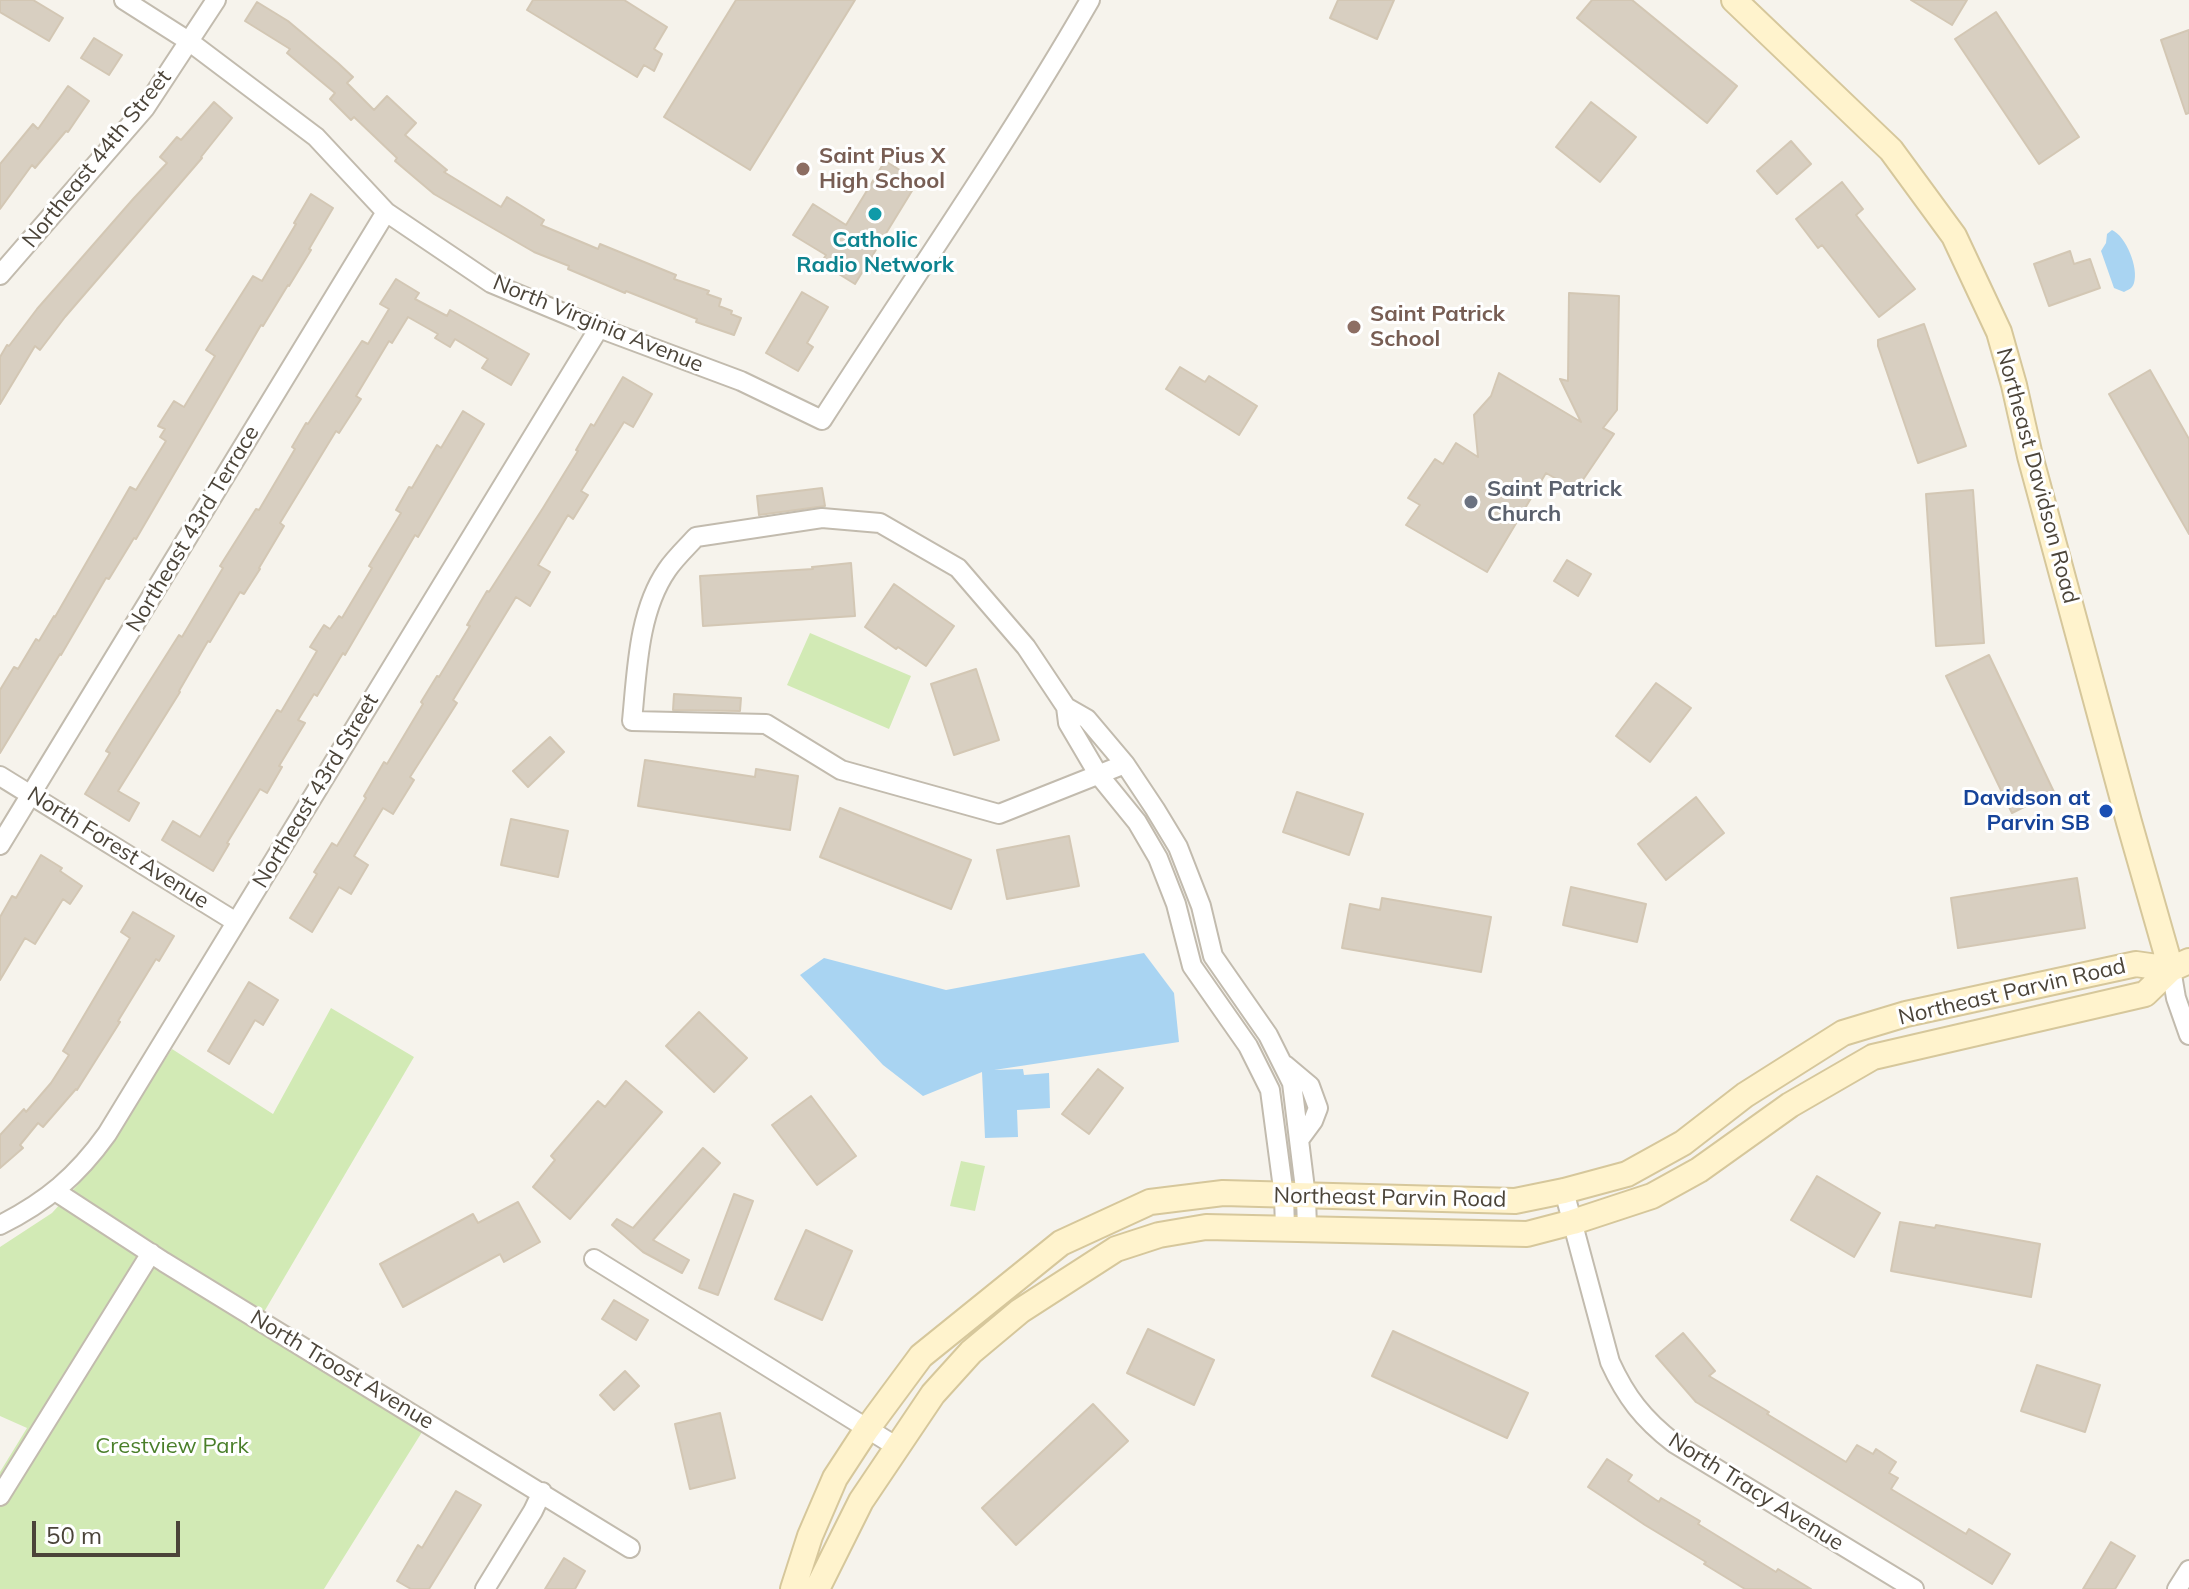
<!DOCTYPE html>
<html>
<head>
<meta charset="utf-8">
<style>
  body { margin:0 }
  #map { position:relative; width:2189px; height:1589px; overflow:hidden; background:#f6f3ec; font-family:Mulish,sans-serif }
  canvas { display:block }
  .scale { position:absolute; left:32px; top:1521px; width:148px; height:36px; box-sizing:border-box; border:4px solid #4b4439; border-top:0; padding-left:10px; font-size:24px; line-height:28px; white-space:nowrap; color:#4b4439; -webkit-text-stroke:6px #fff; paint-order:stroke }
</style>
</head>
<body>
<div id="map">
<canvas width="2189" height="1589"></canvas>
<div class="scale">50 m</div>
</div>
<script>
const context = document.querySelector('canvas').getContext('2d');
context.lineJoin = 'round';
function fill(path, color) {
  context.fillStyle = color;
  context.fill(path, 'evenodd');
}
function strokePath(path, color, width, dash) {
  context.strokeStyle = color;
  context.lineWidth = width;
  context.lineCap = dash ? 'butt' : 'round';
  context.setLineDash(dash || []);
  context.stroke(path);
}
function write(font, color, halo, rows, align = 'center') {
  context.font = font + ' Mulish,sans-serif';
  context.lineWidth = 6;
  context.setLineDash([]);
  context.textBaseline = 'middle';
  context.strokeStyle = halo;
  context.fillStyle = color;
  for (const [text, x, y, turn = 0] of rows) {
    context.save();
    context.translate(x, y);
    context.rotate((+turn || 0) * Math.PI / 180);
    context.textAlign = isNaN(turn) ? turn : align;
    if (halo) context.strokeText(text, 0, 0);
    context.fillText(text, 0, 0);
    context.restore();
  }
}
const green = new Path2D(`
  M810 633 911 676 889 729 787 685Z
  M331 1008 414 1057 254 1329 422 1432 324 1589H0V1472L27 1428 0 1416V1247L52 1213 93 1168 172 1049 273 1114Z
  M961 1161 985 1166 975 1211 950 1206Z`);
const water = new Path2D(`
  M2112 230C2126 236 2139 268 2134 283 2132 289 2129 289 2124 292L2114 288 2101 251 2106 243 2107 234Z
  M1144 953 1174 993 1179 1042 994 1070 1023 1069 1024 1075 1049 1073 1050 1108 1017 1110 1018 1137 985 1138 982 1072 923 1096 883 1065 800 975 824 958 946 990Z`);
const building = new Path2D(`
  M0 0H33L63 18 49 41 0 12Z
  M533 0H624L667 27 654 49 662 54 654 71 644 65 637 77 527 10Z
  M736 0H855L750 170 664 117Z
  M1338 0H1394L1377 39 1330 18Z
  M1592 0H1632L1737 86 1707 123 1577 18Z
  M1911 0H1967L1952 25Z
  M257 2 288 21 338 63 353 77 347 83 374 110 387 96 416 123 405 135 447 170 444 172 501 207 507 197 544 220 541 225 598 249 600 244 676 275 674 279 709 291 707 294 721 299 719 306 732 311 731 314 741 318 734 335 696 322 697 319 626 291 625 293 568 269 569 266 534 252 434 194 395 161 397 158 354 117 351 120 330 99 335 93 287 53 290 49 245 21Z
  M1996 12 2079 137 2039 164 1955 39Z
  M2189 30V113L2186 114 2161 40Z
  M94 38 122 55 109 75 81 58Z
  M68 86 89 101 68 132 66 131 35 168 32 165 0 209V164L33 124 38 129Z
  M214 102 232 118 201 157 202 158 65 317 40 350 35 346 0 404V357L7 345 9 346 37 309 134 198 167 163 160 157 177 137 181 140Z
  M1591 102 1636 137 1600 182 1556 147Z
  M1791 141 1811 164 1777 194 1757 171Z
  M885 161 918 181 855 284 821 263 826 255 793 235 813 204 846 225Z
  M1842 182 1863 209 1856 215 1915 289 1879 317 1822 245 1818 248 1796 219Z
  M311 194 333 208 309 249 311 250 289 286 288 285 263 326 261 325 136 539 134 538 109 579 106 578 61 655 60 654 0 753V690L14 667 18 669 36 639 39 641 54 616 55 617 130 487 136 490 166 441 160 437 165 429 158 426 174 401 184 407 215 356 206 350 253 276 262 281 296 224 294 223Z
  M2070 251 2074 264 2090 259 2100 288 2049 306 2034 264Z
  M396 279 419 293 415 299 447 316 450 310 529 354 511 385 482 368 488 359 455 339 450 347 435 338 438 334 408 317 392 343 389 341 356 396 361 399 339 433 336 431 280 523 284 526 259 568 260 569 244 594 240 592 210 642 208 641 179 691 180 692 118 791 139 803 129 821 85 794 110 753 106 751 127 717 179 635 182 637 223 568 220 566 256 509 259 510 295 449 292 447 306 423 308 424 362 341 368 344 389 309 380 304Z
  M802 292 828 307 807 343 813 347 798 371 766 353Z
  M1569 293 1619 296 1617 410 1603 428 1614 434 1576 490 1546 473 1487 572 1406 525 1420 505 1408 498 1435 459 1443 464 1456 443 1478 457 1474 415 1491 396 1499 373 1581 422 1560 379 1568 381Z
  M1924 324 1966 446 1918 463 1878 346V340Z
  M1180 367 1205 382 1209 376 1257 406 1239 435 1166 389Z
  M2150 370 2189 439V534L2109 394Z
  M623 377 652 394 633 427 624 422 581 491 588 495 573 519 568 515 538 565 550 572 530 606 516 597 453 700 457 703 410 777 414 780 393 814 383 808 354 856 368 865 351 894 339 887 312 932 290 918 317 874 314 872 332 843 337 846 366 798 364 796 384 762 387 764 423 704 421 702 437 676 439 677 470 626 467 625 487 591 489 592 543 508 578 451 576 450 591 424 594 426Z
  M463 411 484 424 418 537 415 535 345 655 343 653 317 696 314 694 298 720 305 723 279 766 282 767 267 793 260 789 227 843 229 844 213 871 162 840 173 821 200 837 277 710 281 712 317 651 310 647 324 625 330 629 339 616 342 618 372 568 369 566 401 513 396 510 409 487 412 488 437 445 441 448Z
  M822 488 825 506 759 515 757 496Z
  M1973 490 1984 643 1936 646 1926 494Z
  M1567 560 1591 574 1578 596 1554 581Z
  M851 563 855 616 703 626 700 576 813 569 812 567Z
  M894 584 954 626 926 666 898 647 896 649 865 627Z
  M1989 655 2054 792 2012 813 1946 676Z
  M976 669 999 740 954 755 931 684Z
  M1656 683 1691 708 1650 762 1616 736Z
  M674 694 741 698 740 711 673 710Z
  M550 737 564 752 528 787 513 771Z
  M645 760 755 777 756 769 798 776 790 830 638 806Z
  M1297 792 1363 814 1349 855 1283 832Z
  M1696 797 1724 833 1666 880 1638 844Z
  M840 808 971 860 951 909 820 857Z
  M511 819 568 831 558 877 501 865Z
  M1069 836 1079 886 1007 899 997 850Z
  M41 855 62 868 60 871 82 886 70 904 63 899 35 944 25 938 0 980V917L12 896 16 898Z
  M2077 878 2085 928 1958 948 1951 898Z
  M1571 887 1646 904 1637 942 1563 925Z
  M1382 898 1491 917 1481 972 1342 948 1350 904 1380 910Z
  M133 912 174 936 159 961 156 959 118 1021 120 1022 77 1090 76 1089 43 1127 38 1123 20 1145 23 1148 0 1168V1135L24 1109 26 1112 51 1083 69 1055 63 1051 130 938 121 932Z
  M249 982 278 1000 263 1025 255 1020 229 1064 208 1051Z
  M699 1012 747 1058 714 1092 666 1046Z
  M1098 1069 1123 1088 1089 1134 1062 1114Z
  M626 1081 662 1112 570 1219 533 1187 555 1160 551 1156 598 1101 605 1107Z
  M811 1096 856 1156 817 1185 772 1125Z
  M703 1148 720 1163 653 1240 689 1260 682 1273 643 1252 612 1225 617 1219 633 1228Z
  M1817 1176 1880 1213 1854 1257 1791 1220Z
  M734 1194 753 1201 718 1295 699 1288Z
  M518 1202 540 1242 504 1262 500 1254 403 1307 380 1264 473 1214 478 1223Z
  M1900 1222 1935 1228 1936 1225 2040 1244 2031 1297 1891 1271Z
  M806 1230 852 1251 822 1320 775 1299Z
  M614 1300 648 1320 636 1340 602 1319Z
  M1148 1329 1214 1360 1194 1405 1127 1373Z
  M1393 1331 1528 1393 1507 1438 1372 1376Z
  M1683 1333 1715 1371 1709 1376 1769 1412 1767 1414 1846 1462 1857 1445 1873 1454 1876 1449 1896 1462 1889 1473 1898 1478 1891 1489 1966 1534 1969 1529 2010 1554 1992 1584 1696 1402 1656 1356Z
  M2037 1365 2100 1385 2085 1432 2021 1411Z
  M625 1371 639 1386 614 1410 600 1395Z
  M1093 1404 1128 1441 1016 1545 982 1508Z
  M720 1413 735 1478 690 1489 675 1424Z
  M1607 1459 1632 1475 1628 1481 1659 1502 1661 1498 1700 1521 1698 1524 1776 1572 1778 1569 1811 1589H1745L1704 1564 1706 1562 1645 1525 1588 1487Z
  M456 1491 481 1505 429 1589H411L397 1581 418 1545 422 1548Z
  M2111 1542 2135 1556 2115 1589H2083Z
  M564 1558 585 1571 575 1589H545Z`);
const street = new Path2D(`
  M124 0 190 42 316 137 386 212 491 283 599 328 741 381 822 420C912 280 1007 144 1090 0
  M0 275 145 108 216 0
  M1066 707 1087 719 1125 764 1155 809 1178 847 1201 906 1213 956 1268 1035 1292 1083 1306 1197 1307 1228
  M1125 764 999 814 841 770 766 724 632 721C637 671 638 612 667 570 675 558 687 547 696 537L822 518 880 523 958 568 1026 647 1066 707 1068 723 1098 774 1137 822 1158 858 1176 904 1192 966 1248 1046 1270 1090 1284 1196 1285 1228
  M0 776 236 922
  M0 845 386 212
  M2171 969 2176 998 2189 1035
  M1285 1065 1310 1086 1318 1108 1313 1121 1299 1140
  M55 1191 164 1262 630 1548
  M1564 1191 1610 1362C1626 1397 1643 1419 1674 1443L1914 1589
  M0 1225C46 1202 77 1176 107 1134L599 328
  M594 1259 897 1447
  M0 1496 151 1253
  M485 1589 533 1511 542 1492
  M2177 1589 2189 1570`);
const secondary = new Path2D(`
  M1734 0 1891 150 1954 236 1999 332 2014 385 2030 456 2129 822 2171 969
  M793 1589 810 1536 835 1478 867 1429 921 1356 1061 1243 1150 1202 1223 1193 1515 1201 1564 1191 1627 1174 1683 1143 1745 1095 1843 1033 1906 1014 2136 964 2171 969
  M817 1589 861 1501 933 1394 971 1352 1020 1311 1116 1249 1159 1235 1206 1227 1527 1234 1573 1222 1652 1196 1699 1170 1790 1105 1873 1057 2145 994 2171 969 2189 961`);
const markers = [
  [803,169,8,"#8d6e63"],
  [875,214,8,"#0f9aa8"],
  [1354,327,8,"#8d6e63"],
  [1471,502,8,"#6b7280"],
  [2106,811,8,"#1a4fb4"]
];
const educationNames = [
  ["Saint Pius X",819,156],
  ["High School",819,181],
  ["Saint Patrick",1370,314],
  ["School",1370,339]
];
const streetNames = [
  ["Northeast 44th Street",97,159,-51],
  ["North Virginia Avenue",598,324,22],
  ["Northeast Davidson Road",2037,476,75],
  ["Northeast 43rd Terrace",193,529,-59],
  ["Northeast 43rd Street",316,791,-59],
  ["North Forest Avenue",118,848,32],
  ["Northeast Parvin Road",2012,992,-13],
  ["Northeast Parvin Road",1390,1198,1],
  ["North Troost Avenue",342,1370,31],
  ["North Tracy Avenue",1756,1492,32]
];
const cultureNames = [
  ["Catholic",875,240],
  ["Radio Network",875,265]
];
const worshipNames = [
  ["Saint Patrick",1487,489],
  ["Church",1487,514]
];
const transitNames = [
  ["Davidson at",2090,798],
  ["Parvin SB",2090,823]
];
const parkNames = [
  ["Crestview Park",172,1446]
];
fill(green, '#d2eab5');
fill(water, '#a9d4f2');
fill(building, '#d8cfc1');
strokePath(building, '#d3c7b4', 2);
strokePath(street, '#c2bbae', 22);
strokePath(secondary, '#d6c79b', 28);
strokePath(street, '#fff', 18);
strokePath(secondary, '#fff3cd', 24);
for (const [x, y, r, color] of markers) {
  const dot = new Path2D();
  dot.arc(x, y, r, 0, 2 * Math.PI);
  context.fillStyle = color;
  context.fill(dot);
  strokePath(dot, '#fff', 3);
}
write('bold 22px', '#785e54', '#fff', educationNames, 'left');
write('22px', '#4b4439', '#fff', streetNames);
write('bold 22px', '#0d838f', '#fff', cultureNames);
write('bold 22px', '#5b616d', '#fff', worshipNames, 'left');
write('bold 22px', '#164399', '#fff', transitNames, 'right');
write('22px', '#4a7f2a', '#fff', parkNames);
</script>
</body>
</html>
